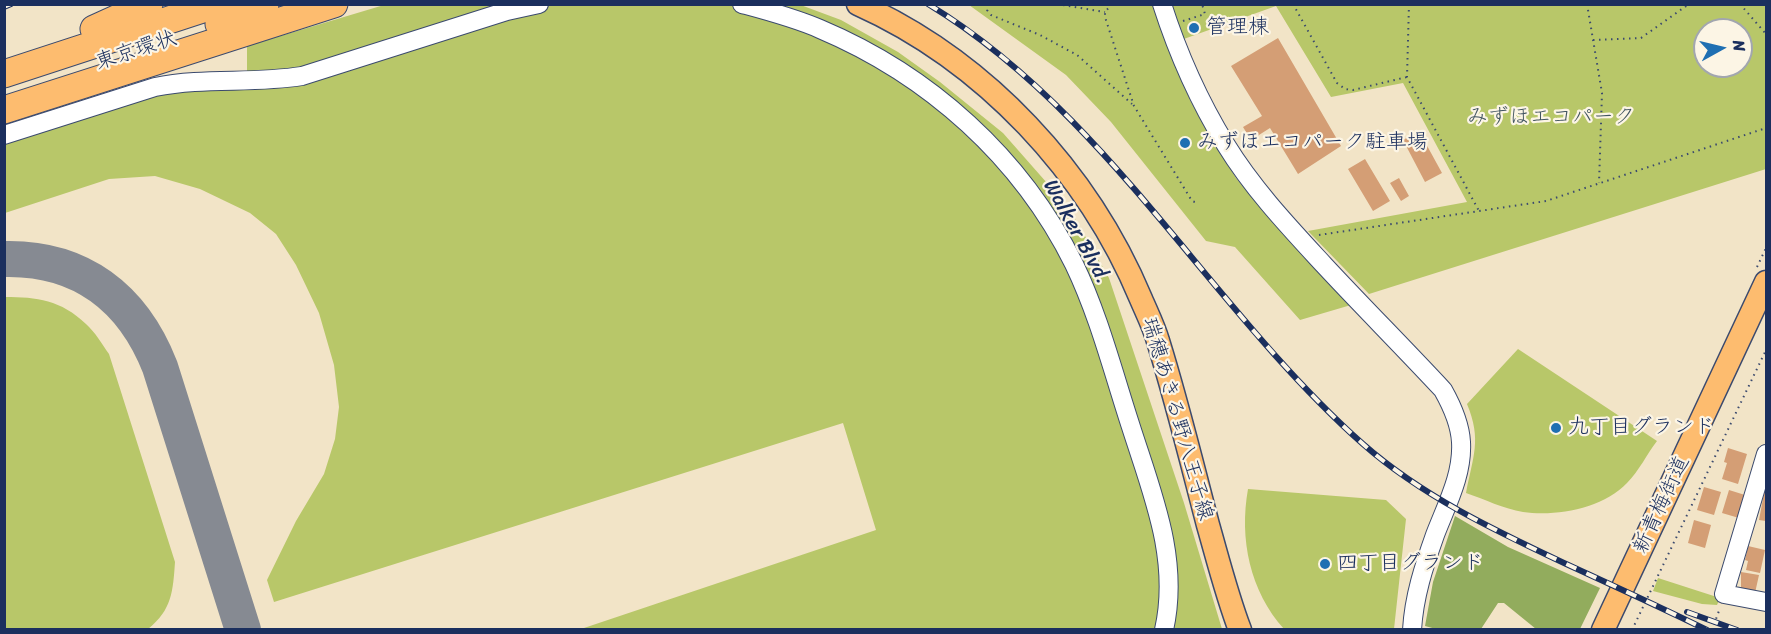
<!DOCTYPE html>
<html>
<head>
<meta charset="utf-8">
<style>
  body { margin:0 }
  #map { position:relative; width:1771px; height:634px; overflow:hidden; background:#f2e4c7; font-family:Sriracha,sans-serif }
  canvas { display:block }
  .frame { position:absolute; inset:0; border:6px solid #1b2f5e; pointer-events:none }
  .north { position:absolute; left:1693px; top:18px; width:60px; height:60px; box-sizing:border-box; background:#fcf5e5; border:2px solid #a2a6af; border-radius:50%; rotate:82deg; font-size:16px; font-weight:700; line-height:24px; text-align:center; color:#1b2f5e }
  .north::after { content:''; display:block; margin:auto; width:21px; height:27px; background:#1f6fb2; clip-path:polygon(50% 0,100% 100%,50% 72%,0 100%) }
</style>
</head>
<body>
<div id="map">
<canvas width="1771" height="634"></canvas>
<div class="frame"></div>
<div class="north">N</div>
</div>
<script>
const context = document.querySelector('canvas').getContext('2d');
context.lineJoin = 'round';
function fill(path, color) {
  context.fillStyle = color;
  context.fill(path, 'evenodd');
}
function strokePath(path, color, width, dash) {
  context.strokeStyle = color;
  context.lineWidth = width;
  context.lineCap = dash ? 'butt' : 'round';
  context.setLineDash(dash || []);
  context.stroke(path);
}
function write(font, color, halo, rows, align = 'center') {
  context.font = font + ' Sriracha,"Klee One",sans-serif';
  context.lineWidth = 4.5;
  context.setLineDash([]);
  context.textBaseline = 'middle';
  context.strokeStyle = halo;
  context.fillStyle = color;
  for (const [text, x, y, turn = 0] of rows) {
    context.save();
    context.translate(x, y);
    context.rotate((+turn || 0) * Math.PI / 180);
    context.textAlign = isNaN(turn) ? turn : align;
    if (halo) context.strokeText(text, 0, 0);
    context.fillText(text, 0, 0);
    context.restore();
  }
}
const green = new Path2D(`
  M798 4 841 20 898 52 940 82 1003 133 1069 208 1109 278 1184 503 1222 629H581L876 530 843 423 274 602 267 580 296 521 324 474 335 439 339 407 334 365 319 313 296 265 276 234 250 213 200 189 155 176 109 179 5 213 4 142 189 86H247V46L384 5Z
  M1654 4 1655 6 1657 4 1766 5V169L1369 294 1308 231 1467 202 1403 83 1331 97 1276 6 1181 40 1162 29 1190 100 1236 178 1295 246 1351 305 1300 320 1235 247 1206 241 1111 122 1066 75 969 5ZM1705 30H1741V66H1705Z
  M5 297C37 297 61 300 86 324 95 332 102 344 109 354L175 562C173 591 172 610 148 629H5Z
  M1518 349 1657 441C1647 454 1639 471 1627 483 1603 508 1557 517 1523 512 1504 509 1484 499 1466 493 1473 456 1482 440 1467 404Z
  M1248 489 1386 500 1406 519 1394 629H1284C1250 591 1239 539 1248 489Z
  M1658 578 1720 598 1717 605 1702 604 1653 591Z`);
const forest = new Path2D(`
  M1455 516 1508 547 1600 588 1580 629H1536L1504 603H1498L1481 629H1436L1425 626 1433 582Z`);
const taxiway = new Path2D(`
  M4 259C81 257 133 298 160 367L243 630`);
const building = new Path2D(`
  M1198 22 1201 30 1190 34 1187 26Z
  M1278 38 1341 146 1298 174 1270 128 1251 140 1243 127 1262 116 1231 66Z
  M1419 131 1442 173 1425 182 1403 140Z
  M1365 159 1390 201 1373 211 1348 169Z
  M1399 178 1409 196 1401 201 1390 183Z
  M1728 448 1747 454 1738 484 1722 479 1727 463 1724 462Z
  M1704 487 1721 492 1714 515 1697 510Z
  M1765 488H1766V521L1759 520Z
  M1729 490 1745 495 1739 518 1722 513Z
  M1694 520 1711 525 1705 548 1688 543Z
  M1748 546 1765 550 1760 573 1746 570 1748 561 1745 560Z
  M1741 572 1759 575 1755 593 1741 590Z`);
const path = new Path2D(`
  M988 4 987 10 991 15 1040 35 1077 55 1132 104
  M1057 4 1105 12
  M1112 4 1105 12V17L1134 106 1192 201 1198 203
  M1293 4 1337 83 1345 89 1353 90 1407 77
  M1409 4 1407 77 1479 211
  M1587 4 1602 93 1599 183
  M1740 4 1766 34
  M1183 21 1205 14 1202 4
  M1593 40 1641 38 1689 4
  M1319 235 1546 201 1766 128
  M1757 267 1766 248
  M1632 630 1766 350
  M1712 630 1720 608`);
const minor = new Path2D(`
  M742 4C768 11 795 18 820 29 929 75 1021 157 1074 264 1099 316 1113 372 1131 427 1152 493 1180 559 1164 630
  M1162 4C1178 54 1199 101 1226 145 1253 189 1289 227 1324 265 1363 307 1404 348 1443 390 1452 406 1460 423 1461 442 1463 475 1446 506 1435 535 1424 566 1414 596 1412 630
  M4 135 155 87C205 77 252 84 302 76L507 11 539 4
  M1766 454 1724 594 1766 602`);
const major = new Path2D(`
  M858 4C985 61 1088 172 1141 299 1147 313 1154 327 1158 341 1177 402 1192 464 1208 525 1218 560 1227 596 1240 630
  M1603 630 1766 282`);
const highway = new Path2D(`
  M219 24 265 4
  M94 29 149 4
  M4 74 218 4
  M4 110 334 4`);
const rail = new Path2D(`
  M928 4C1109 114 1208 306 1363 444 1422 496 1494 530 1564 563 1612 585 1660 607 1707 630
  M4 7 11 4
  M1687 612 1737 630`);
const markers = [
  [1194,28,6,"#1f6fb2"],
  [1185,143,6,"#1f6fb2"],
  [1556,428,6,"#1f6fb2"],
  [1325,564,6,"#1f6fb2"]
];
const poiNames = [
  ["管理棟",1206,28],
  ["みずほエコパーク駐車場",1197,143],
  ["九丁目グランド",1568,428],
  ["四丁目グランド",1337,564]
];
const streetNames = [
  ["東京環状",136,51,-18],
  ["Walker Blvd.",1076,232,61],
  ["瑞穂あきる野八王子線",1177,419,74],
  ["新青梅街道",1662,505,-65]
];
const parkNames = [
  ["みずほエコパーク",1551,118]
];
fill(green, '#b8c769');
fill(forest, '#92ac5d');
strokePath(taxiway, '#868a92', 36);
fill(building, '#d49e75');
strokePath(minor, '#3b4a6e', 20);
strokePath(major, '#3b4a6e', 25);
strokePath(highway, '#3b4a6e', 29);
strokePath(path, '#3b4a6e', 2, [1.5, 4.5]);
strokePath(minor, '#fff', 18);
strokePath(major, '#fdbc6f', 22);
strokePath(highway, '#fdbc6f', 27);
strokePath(rail, '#1b2f5e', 6);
strokePath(rail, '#fcf5e5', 4, [11]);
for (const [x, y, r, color] of markers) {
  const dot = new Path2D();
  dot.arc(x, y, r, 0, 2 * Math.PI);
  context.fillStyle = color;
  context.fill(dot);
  strokePath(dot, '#fcf5e5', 2);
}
write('21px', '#1b2f5e', '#fcf5e5', poiNames, 'left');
write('21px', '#1b2f5e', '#fcf5e5', streetNames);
write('21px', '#425561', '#fcf5e5', parkNames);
</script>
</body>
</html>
